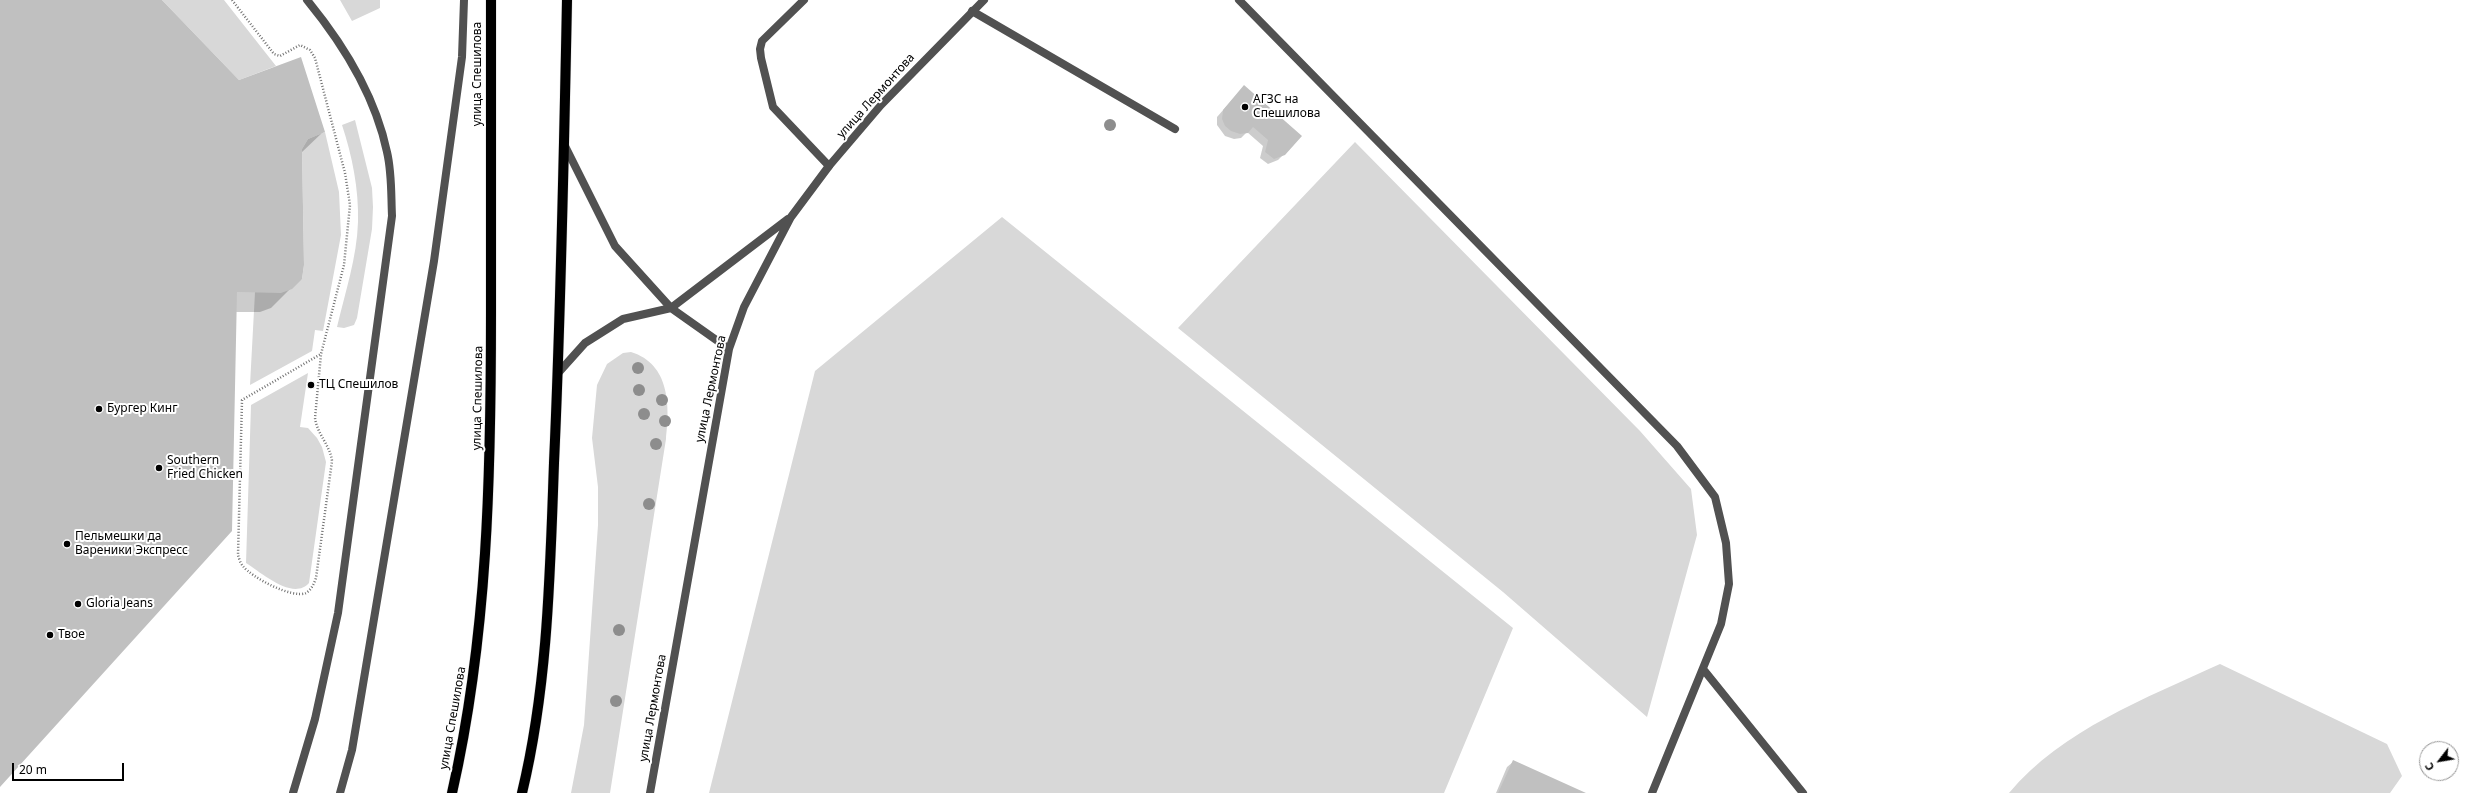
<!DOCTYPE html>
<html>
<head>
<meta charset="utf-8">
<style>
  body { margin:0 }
  #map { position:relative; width:2471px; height:793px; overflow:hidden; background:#fff; font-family:"Noto Sans",sans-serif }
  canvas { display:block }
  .north { position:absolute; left:2419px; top:741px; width:40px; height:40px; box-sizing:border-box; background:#fff; border:1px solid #999; border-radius:50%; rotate:239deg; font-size:11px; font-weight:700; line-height:16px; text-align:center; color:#000 }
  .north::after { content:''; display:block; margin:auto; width:14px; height:18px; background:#000; clip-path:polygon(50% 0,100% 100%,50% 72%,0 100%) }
  .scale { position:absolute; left:12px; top:763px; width:112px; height:18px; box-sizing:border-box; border:2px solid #000; border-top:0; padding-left:5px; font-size:12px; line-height:14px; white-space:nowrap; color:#000; -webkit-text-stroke:3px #fff; paint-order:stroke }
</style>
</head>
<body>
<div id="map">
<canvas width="2471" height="793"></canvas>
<div class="north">С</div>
<div class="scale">20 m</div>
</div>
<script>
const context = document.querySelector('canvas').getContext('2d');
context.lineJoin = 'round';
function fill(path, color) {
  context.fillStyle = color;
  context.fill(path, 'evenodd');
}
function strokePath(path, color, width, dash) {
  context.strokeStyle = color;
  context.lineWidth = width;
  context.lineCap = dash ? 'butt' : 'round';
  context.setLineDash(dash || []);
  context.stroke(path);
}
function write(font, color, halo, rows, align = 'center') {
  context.font = font + ' "Noto Sans",sans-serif';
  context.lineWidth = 4;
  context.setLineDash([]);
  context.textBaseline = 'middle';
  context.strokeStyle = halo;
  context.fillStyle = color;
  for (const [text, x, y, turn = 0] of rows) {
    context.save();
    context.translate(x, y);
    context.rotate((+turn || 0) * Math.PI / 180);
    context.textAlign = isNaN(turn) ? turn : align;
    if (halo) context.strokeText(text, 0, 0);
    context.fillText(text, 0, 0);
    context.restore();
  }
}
const green = new Path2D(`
  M162 0H224L276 66 239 80Z
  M340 0H380V8L352 21Z
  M355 120 372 188 373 207 372 229 357 318 354 325 344 328 337 327C345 293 357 257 358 222 359 189 352 155 342 125Z
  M325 132 339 192 341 235 323 331 315 330 312 351 250 385 255 292 302 279 304 265 302 149 308 139Z
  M1355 142 1640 431 1691 489 1697 535 1647 717 1503 592 1178 328Z
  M1002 217 1513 628 1444 793H709L815 371Z
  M631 352C670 364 670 406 666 439L610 793H571L584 725 598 525V487L592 438 597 385 607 364 623 353Z
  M308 373 300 427 308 428 317 438 322 447 326 462 309 583C293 601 262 573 246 563L251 405Z
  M2220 664 2387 744 2402 776 2390 793H2009C2062 730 2146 698 2220 664Z`);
const shadow = new Path2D(`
  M0 0H160L239 81 323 132 301 153 291 288 271 308 260 312H235L0 785Z
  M1239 92 1284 154 1278 160 1268 164 1260 158 1263 146 1247 132 1241 138 1234 139 1225 136 1217 125V117Z
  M1513 762 1584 793H1496L1507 767Z`);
const building = new Path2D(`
  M0 0H162L239 80 301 57 325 132 308 139 302 149 304 265 302 279 292 289 281 293 237 292 232 531 0 787Z
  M1244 85 1302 136 1285 155 1274 159 1265 152 1268 140 1253 127 1248 133 1240 134 1231 131 1225 126 1222 119 1223 110Z
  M1513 760 1586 793H1498Z`);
const path = new Path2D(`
  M232 0 274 54 280 56 300 45 310 50 315 58 345 173 350 205 344 265 321 354 315 418C317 434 330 445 332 461L316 578C314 584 311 590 306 593 292 599 251 577 243 566 240 563 239 558 238 555L242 400 321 354`);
const service = new Path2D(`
  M804 0 762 41 760 49 761 58 773 107 829 166
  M1239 0 1677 446 1715 497 1726 543 1729 584 1721 624 1652 793
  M972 11 1175 129
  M1703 669 1803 793
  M293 793 315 719 338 613 392 216C391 195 392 173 387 152 375 95 344 45 307 0`);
const minor = new Path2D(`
  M565 146 615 246 671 308 729 349
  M559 372 585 343 623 319 671 308 788 219
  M340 793 352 750 434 261 462 57 464 0
  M650 793 729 349 744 307 791 217 829 166 881 105 984 0`);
const primary = new Path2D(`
  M452 793C488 635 491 473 491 312 491 208 491 104 491 0
  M522 793C548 685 550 574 554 463 561 309 564 155 567 0`);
const trees = [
  [1110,125],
  [638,368],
  [639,390],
  [662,400],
  [644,414],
  [665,421],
  [656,444],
  [649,504],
  [619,630],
  [616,701]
];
const markers = [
  [1245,107,4,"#000"],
  [311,385,4,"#000"],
  [99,409,4,"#000"],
  [159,468,4,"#000"],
  [67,544,4,"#000"],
  [78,604,4,"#000"],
  [50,635,4,"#000"]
];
const streetNames = [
  ["улица Спешилова",478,74,-90],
  ["улица Лермонтова",876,96,-48],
  ["улица Лермонтова",711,389,-78],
  ["улица Спешилова",478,398,-89],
  ["улица Лермонтова",653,708,-80],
  ["улица Спешилова",453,718,-80]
];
const poiNames = [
  ["АГЗС на",1253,100],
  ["Спешилова",1253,114],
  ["ТЦ Спешилов",319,385],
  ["Бургер Кинг",107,409],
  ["Southern",167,461],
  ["Fried Chicken",167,475],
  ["Пельмешки да",75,537],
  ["Вареники Экспресс",75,551],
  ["Gloria Jeans",86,604],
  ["Твое",58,635]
];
fill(green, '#d8d8d8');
fill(shadow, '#0003');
fill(building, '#c0c0c0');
strokePath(primary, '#dbdbdb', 11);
strokePath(path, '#737373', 2.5, [1, 2]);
strokePath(service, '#515151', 8);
strokePath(minor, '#515151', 8);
strokePath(primary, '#000', 10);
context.fillStyle = '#8d8d8d';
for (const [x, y] of trees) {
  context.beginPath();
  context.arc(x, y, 6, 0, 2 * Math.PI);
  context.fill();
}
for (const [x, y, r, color] of markers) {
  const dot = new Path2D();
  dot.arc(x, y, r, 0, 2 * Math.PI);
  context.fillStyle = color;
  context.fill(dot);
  strokePath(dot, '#fff', 1.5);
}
write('12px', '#000', '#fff', streetNames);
write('12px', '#000', '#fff', poiNames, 'left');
</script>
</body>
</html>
